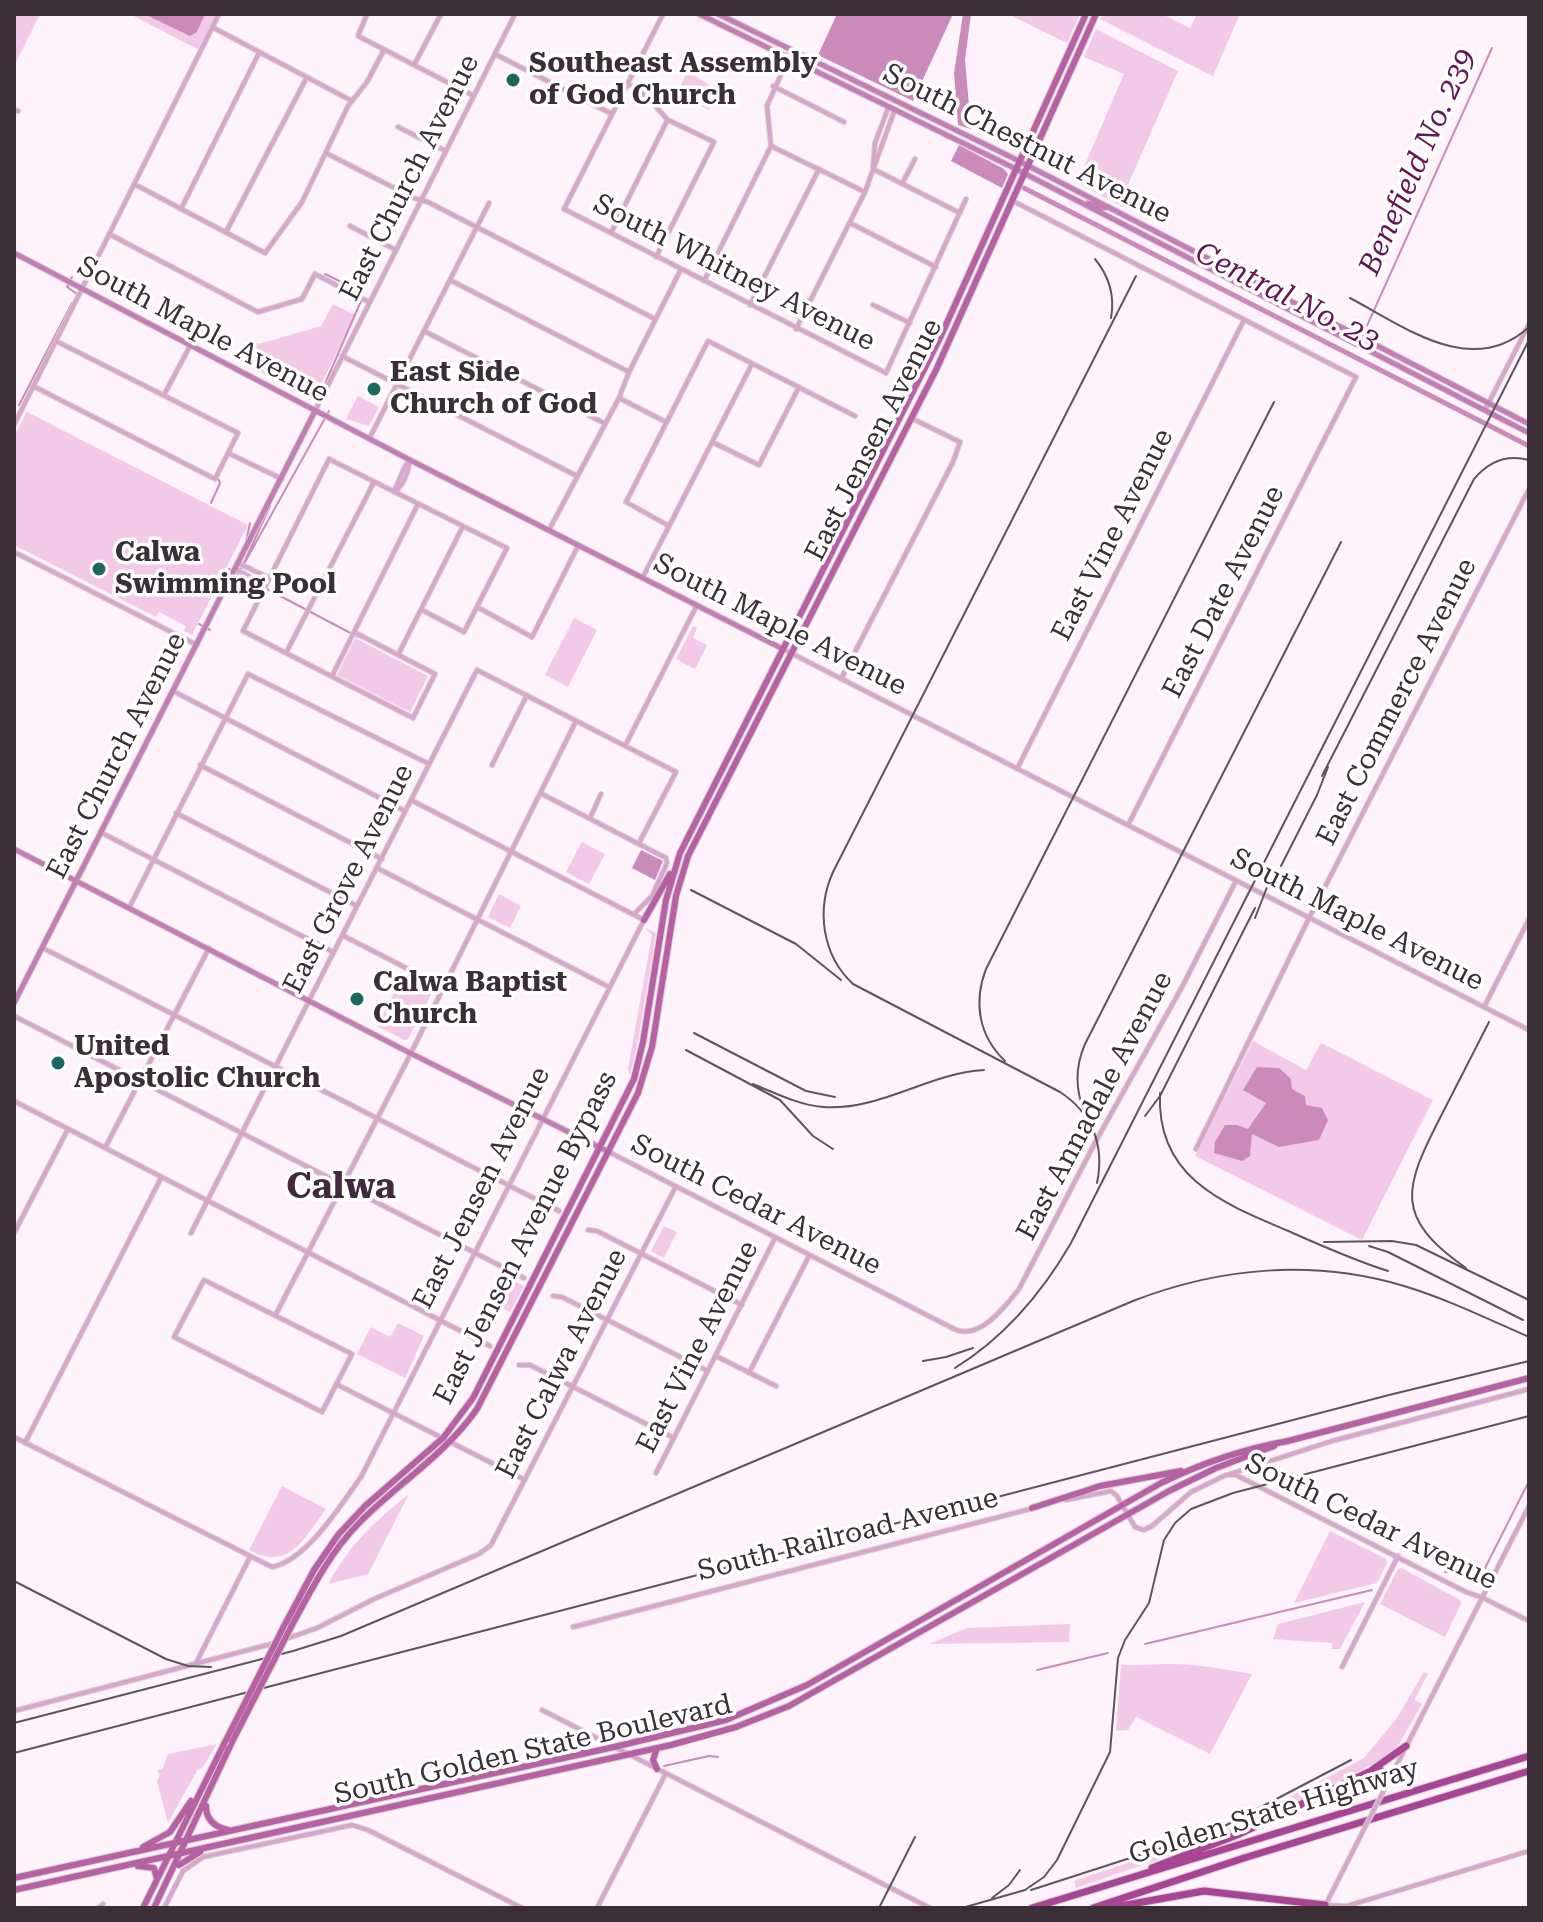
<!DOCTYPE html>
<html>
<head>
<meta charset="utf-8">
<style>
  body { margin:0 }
  #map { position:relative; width:1543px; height:1922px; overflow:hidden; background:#fef2fb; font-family:"Roboto Serif",serif }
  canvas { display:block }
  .frame { position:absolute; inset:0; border:16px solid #3a2e37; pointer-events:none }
</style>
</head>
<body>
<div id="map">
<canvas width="1543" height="1922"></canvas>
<div class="frame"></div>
</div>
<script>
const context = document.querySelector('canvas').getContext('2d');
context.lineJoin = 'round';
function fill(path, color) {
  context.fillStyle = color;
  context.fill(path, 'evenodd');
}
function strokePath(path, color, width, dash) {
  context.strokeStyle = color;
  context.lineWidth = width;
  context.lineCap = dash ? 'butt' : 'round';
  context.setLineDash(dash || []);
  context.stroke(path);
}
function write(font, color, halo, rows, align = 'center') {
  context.font = font + ' "Roboto Serif",serif';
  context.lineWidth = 7;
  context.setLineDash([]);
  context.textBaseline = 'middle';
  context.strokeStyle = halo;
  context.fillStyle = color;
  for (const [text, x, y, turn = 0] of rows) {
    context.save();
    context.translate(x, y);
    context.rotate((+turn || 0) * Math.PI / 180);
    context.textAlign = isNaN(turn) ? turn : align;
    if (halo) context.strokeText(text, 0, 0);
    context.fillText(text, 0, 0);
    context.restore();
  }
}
const green = new Path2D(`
  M14 14H40L14 66Z
  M130 14H217L199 50Z
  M1008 14H1080L1067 43Z
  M1103 14H1162L1190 28 1197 14H1240L1213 76 1100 19Z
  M1096 29 1178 71 1119 205 1077 183 1124 74 1084 57Z
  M690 67 700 72H697L695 76 731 98 725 108 713 102 709 110 677 93Z
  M333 304 355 315 314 399 310 400 238 359 248 338 259 344 321 326Z
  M358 396 379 407 369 426 346 419Z
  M27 412 248 525 192 635 184 631 186 626 159 612 156 617 14 545V436Z
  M574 618 597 630 568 687 545 675Z
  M693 626 697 628 693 638 707 645 695 669 676 659Z
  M355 638 428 676 410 712 337 675Z
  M582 842 605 854 589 884 566 872Z
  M499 894 521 906 510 928 488 917Z
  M645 928 656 933 638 1041 630 1075 628 1069 652 935Z
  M404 973 434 989 408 1039 405 1040 377 1026Z
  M1253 1041 1306 1070 1321 1043 1433 1100 1362 1240 1195 1156Z
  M664 1226 677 1232 664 1258 651 1251Z
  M508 1278 524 1286 510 1312 494 1304Z
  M398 1323 424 1336 405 1378 357 1354 371 1327 390 1337Z
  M282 1486 326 1509C304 1538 290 1572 249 1550Z
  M409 1494 368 1574 328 1584C352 1542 372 1524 409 1494Z
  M1330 1531 1386 1559 1387 1563 1377 1583 1294 1603Z
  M1402 1568 1460 1600 1461 1604 1445 1637 1380 1604 1398 1569Z
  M1365 1602 1340 1649H1332V1643L1273 1639 1278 1624Z
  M1070 1624 1069 1642 929 1644 967 1628Z
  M1121 1664C1137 1667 1149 1664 1164 1664 1194 1663 1223 1669 1252 1674L1210 1754 1136 1717 1128 1730 1116 1731Z
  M1424 1672 1428 1674 1414 1700 1422 1704 1399 1744 1387 1757 1230 1835 1076 1888 1074 1881 1229 1829 1364 1758 1397 1718Z
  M217 1744 202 1768 198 1769 168 1823 157 1781 160 1775 157 1771 163 1768 168 1754Z`);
const water = new Path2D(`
  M144 14H205L197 32 190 36Z
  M837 14H953L913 101 818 55Z
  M963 14H971L965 60 971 129 958 125 954 73Z
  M959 145 1004 169 1008 174 1002 188 951 161Z
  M641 850 663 861 655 880 632 868Z
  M1257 1067 1279 1068 1291 1079 1292 1089 1305 1096 1306 1105 1322 1108 1328 1120 1319 1140 1279 1147 1252 1134 1250 1156 1242 1161 1214 1153 1215 1142 1225 1125H1237L1248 1129 1266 1103 1243 1090Z`);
const stream = new Path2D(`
  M325 274 362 292V295
  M72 277 67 287 77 294
  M1366 328 1492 48
  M19 405 72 303
  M314 409 361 301
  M211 503 220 483 218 478
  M246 542 250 523
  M245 562 329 411
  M243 565 270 506
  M229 569 358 637
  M235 580 242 567
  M199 624 210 630
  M1445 1572 1457 1571 1474 1579 1481 1576 1529 1481
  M1145 1644 1372 1590
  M1037 1670 1108 1653
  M664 1766 709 1756 718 1757`);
const canal = new Path2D(`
  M1024 188 1529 446`);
const minor = new Path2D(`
  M367 14 358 36 474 96
  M663 14 564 209 886 373 966 199
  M212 27 352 101
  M495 54 612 114
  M414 65 441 14
  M628 84 645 95 668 120 714 142 656 257
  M773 86 844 122
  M14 110 18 111
  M398 127 446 151
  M771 146 865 192
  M326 153 414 198 428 202 655 319
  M873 167 875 143 889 106
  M873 169 960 213
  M134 184 265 253 302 202 348 106 367 82 384 50
  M902 184 915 159
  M1013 201 1356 377 1128 825
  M181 209 259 53
  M850 223 936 267
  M350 226 396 250
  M226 232 307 77
  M611 233 667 121
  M109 234 258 312 302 299 315 274 369 302
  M450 280 629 372
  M704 281 771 146 767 106 792 50
  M750 305 819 169
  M873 305 910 323
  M796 329 865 192 895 109
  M424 331 604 423
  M342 356 575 475
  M33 386 215 479 238 433 56 341
  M164 395 191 344
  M619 398 666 422
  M1485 410 1529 324
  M14 425 219 14
  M369 439 489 203
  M712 442 759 465 799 387
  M228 453 282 479
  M394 492C403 487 409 471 410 460
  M394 492 405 466 410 460
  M669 526 626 502 708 341 855 416
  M549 530 619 398 629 372 681 269
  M14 552 197 645
  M238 563 269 578
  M235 569 265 585
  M643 577 752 364
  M477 607 532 637 578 546
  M354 632 435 674 413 718 243 631 329 459 507 548 464 632 422 610
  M286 653 374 482
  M398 655 463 526
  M332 676 418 504
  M841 679 953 462 960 442 911 418
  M173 691 405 811
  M625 746 697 605
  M200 765 382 859
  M492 765 527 695
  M1017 769 1244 320
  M540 793 666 858 667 863 652 896 634 914
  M176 813 357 906
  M590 818 601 794
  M100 832 333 952
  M377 868 609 987
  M129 908 248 674 429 764
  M342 935 443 987
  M43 948 559 1211
  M1484 1007 1529 919
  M14 1016 524 1278
  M14 1101 490 1346
  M105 1148 209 948
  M1196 1149 1309 918 1529 489
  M609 1152 954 1329C979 1341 1005 1307 1019 1289L1097 1139 1182 987 1236 881
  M588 1230 597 1231 742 1305
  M14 1233 68 1129
  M191 1233 477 670 676 772 639 843
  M204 1280 352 1354 322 1412 174 1337Z
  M553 1296 562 1297 708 1371
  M275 1316 407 1061 576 721
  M716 1356 776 1386
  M519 1365H530L674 1438
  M749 1373 809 1256
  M336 1384 525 1480
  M25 1443 161 1178
  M656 1473 775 1238
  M1230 1474 1332 1441 1529 1389
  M361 1477 644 920 411 800
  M283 1640 317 1628 374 1599 479 1554 491 1545 675 1188
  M196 1663 250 1557
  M1342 1667 1398 1556
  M542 1710 930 1908
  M14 1711 275 1643
  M98 1908 103 1904
  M164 1908 183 1871 203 1857 352 1825 368 1830 522 1908
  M597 1908 665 1775`);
const tertiary = new Path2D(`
  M315 411 515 14
  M783 649 1529 1030
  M14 1437 272 1567C307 1560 340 1506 361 1477
  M1066 1500 1111 1491 1117 1496 1135 1527 1144 1530 1152 1526 1191 1492 1226 1475H1236L1466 1592 1481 1597 1529 1621
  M573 1627 1034 1508
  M1385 1788 1529 1506
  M1325 1905 1347 1906 1529 1851
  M1325 1906 1360 1837`);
const secondary = new Path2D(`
  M699 14 1010 166 1529 433
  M718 14 1013 158 1529 424
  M1088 203 1102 208 1109 207
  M14 253 410 460 783 649
  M14 849 410 1053 609 1152
  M14 1003 315 411`);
const primary = new Path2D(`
  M644 920 670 874
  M1032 1508 1100 1486 1181 1471
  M291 1627C311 1590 329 1554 358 1524 397 1484 444 1456 477 1409L638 1093 652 1047 676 896 688 856 936 370 1096 14
  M283 1628 314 1570 338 1535 365 1506 443 1438 473 1398 634 1079 643 1042 666 900 680 853 940 338 1086 14
  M583 1754 588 1742 585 1732
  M657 1769 653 1760 657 1748
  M206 1806C206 1820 215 1827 228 1830
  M143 1847 170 1832 191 1801
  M179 1865 200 1852
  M138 1866 154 1868 157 1879
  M14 1878 614 1747 726 1720 807 1685 1161 1483C1202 1463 1243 1449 1288 1441L1529 1378
  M14 1890 671 1745 736 1727 789 1706 1169 1491 1216 1468 1274 1446
  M143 1908 224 1744
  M154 1908 232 1742`);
const motorway = new Path2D(`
  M1372 1770 1406 1746
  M1152 1868 1237 1835 1369 1772 1382 1771 1390 1779
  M1032 1908 1529 1756
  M1093 1908 1244 1858 1529 1771
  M1109 1908 1204 1891 1325 1905`);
const rail = new Path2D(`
  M1095 259C1109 276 1115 296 1111 318
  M1350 298C1405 327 1472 379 1529 327
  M14 694V719
  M1322 776 1474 479C1489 461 1507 454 1529 460
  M1281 866 1317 795 1328 767
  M691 890 796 944 841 980
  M1255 918 1271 877
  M694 1033 806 1091 835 1097
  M686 1050 780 1100 813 1136 833 1149
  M1005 1061C979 1036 973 1003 986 969L1274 402
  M753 1084C775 1093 799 1105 823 1107 880 1111 929 1073 984 1070
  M1160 1093C1156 1177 1222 1203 1286 1230 1320 1245 1353 1260 1388 1271
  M1085 1113C1075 1090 1075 1067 1085 1044L1341 542
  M1145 1116 1160 1096 1255 908
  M1097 1183C1105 1145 1092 1113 1060 1092L853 984C822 955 816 910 833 872L1136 276
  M1324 1242 1392 1241 1416 1245 1529 1300
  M1369 1246 1388 1252 1523 1320
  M1466 1268C1393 1217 1404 1188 1441 1116 1457 1085 1473 1053 1489 1022
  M923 1361 946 1357 973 1348
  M955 1368C1005 1337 1042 1293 1071 1243L1529 340
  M14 1581 166 1659 188 1666 211 1667
  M14 1723 293 1651 341 1636 1133 1301C1220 1267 1314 1259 1404 1286 1447 1299 1488 1319 1529 1337
  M14 1753 1389 1395 1529 1361
  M1031 1890 1217 1830 1351 1760
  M992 1898 1009 1885 1020 1870
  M879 1908 915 1837
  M901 1908H928
  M962 1908 1025 1890 1044 1877 1057 1860 1110 1752 1118 1658 1125 1640 1149 1603 1164 1540 1175 1523 1191 1509 1233 1493 1529 1416`);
const tertiaryBridge = new Path2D(`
  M1360 1837 1385 1788`);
const primaryBridge = new Path2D(`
  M232 1742 291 1627
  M224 1744 283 1628`);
const markers = [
  [513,80,8,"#1d6760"],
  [374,389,8,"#1d6760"],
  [99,569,8,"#1d6760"],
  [357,999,8,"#1d6760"],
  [58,1063,8,"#1d6760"]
];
const poiNames = [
  ["Southeast Assembly",529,64],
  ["of God Church",529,96],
  ["East Side",390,373],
  ["Church of God",390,405],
  ["Calwa",115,553],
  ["Swimming Pool",115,585],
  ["Calwa Baptist",373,983],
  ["Church",373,1015],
  ["United",74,1047],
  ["Apostolic Church",74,1079]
];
const streetNames = [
  ["South Chestnut Avenue",1027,144,27],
  ["East Church Avenue",410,178,-63],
  ["South Whitney Avenue",734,273,27],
  ["South Maple Avenue",203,330,28],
  ["East Jensen Avenue",874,440,-63],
  ["East Vine Avenue",1113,535,-63],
  ["East Date Avenue",1224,592,-63],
  ["South Maple Avenue",780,625,27],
  ["East Commerce Avenue",1397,702,-63],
  ["East Church Avenue",117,756,-63],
  ["East Grove Avenue",349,879,-63],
  ["South Maple Avenue",1357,920,27],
  ["East Annadale Avenue",1095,1106,-62],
  ["East Jensen Avenue",482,1188,-63],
  ["South Cedar Avenue",756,1205,27],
  ["East Jensen Avenue Bypass",526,1238,-63],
  ["East Vine Avenue",698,1347,-63],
  ["East Calwa Avenue",562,1364,-63],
  ["South Cedar Avenue",1371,1522,26],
  ["South Railroad Avenue",848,1535,-14],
  ["South Golden State Boulevard",533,1750,-13],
  ["Golden State Highway",1274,1812,-17]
];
const waterNames = [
  ["Benefield No. 239",1418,162,-66],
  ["Central No. 23",1287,297,27]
];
const districtNames = [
  ["Calwa",341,1187]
];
fill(green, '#f2cae7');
fill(water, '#ca8bbb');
strokePath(stream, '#ca8bbb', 2);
strokePath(canal, '#ca8bbb', 5);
strokePath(minor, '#dbcfd8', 6);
strokePath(tertiary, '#dbcfd8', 6);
strokePath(secondary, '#dbcfd8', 7);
strokePath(primary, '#dbcfd8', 8);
strokePath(motorway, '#dbcfd8', 9);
strokePath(minor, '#d6a7c9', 4);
strokePath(tertiary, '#d6a7c9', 4);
strokePath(secondary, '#c37fb3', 5);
strokePath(primary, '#b561a2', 6);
strokePath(motorway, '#a74594', 7);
strokePath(rail, '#60545d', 2);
strokePath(tertiaryBridge, '#dbcfd8', 6, []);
strokePath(primaryBridge, '#dbcfd8', 8, []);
strokePath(tertiaryBridge, '#d6a7c9', 4);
strokePath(primaryBridge, '#b561a2', 6);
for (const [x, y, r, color] of markers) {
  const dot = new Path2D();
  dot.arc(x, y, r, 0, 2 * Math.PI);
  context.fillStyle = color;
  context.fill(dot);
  strokePath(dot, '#fff', 3);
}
write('bold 28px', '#3a2e37', '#fff', poiNames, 'left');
write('28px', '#3a2e37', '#fff', streetNames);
write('italic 30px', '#621755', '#fff', waterNames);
write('bold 36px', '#41293b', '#fff', districtNames);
</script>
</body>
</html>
